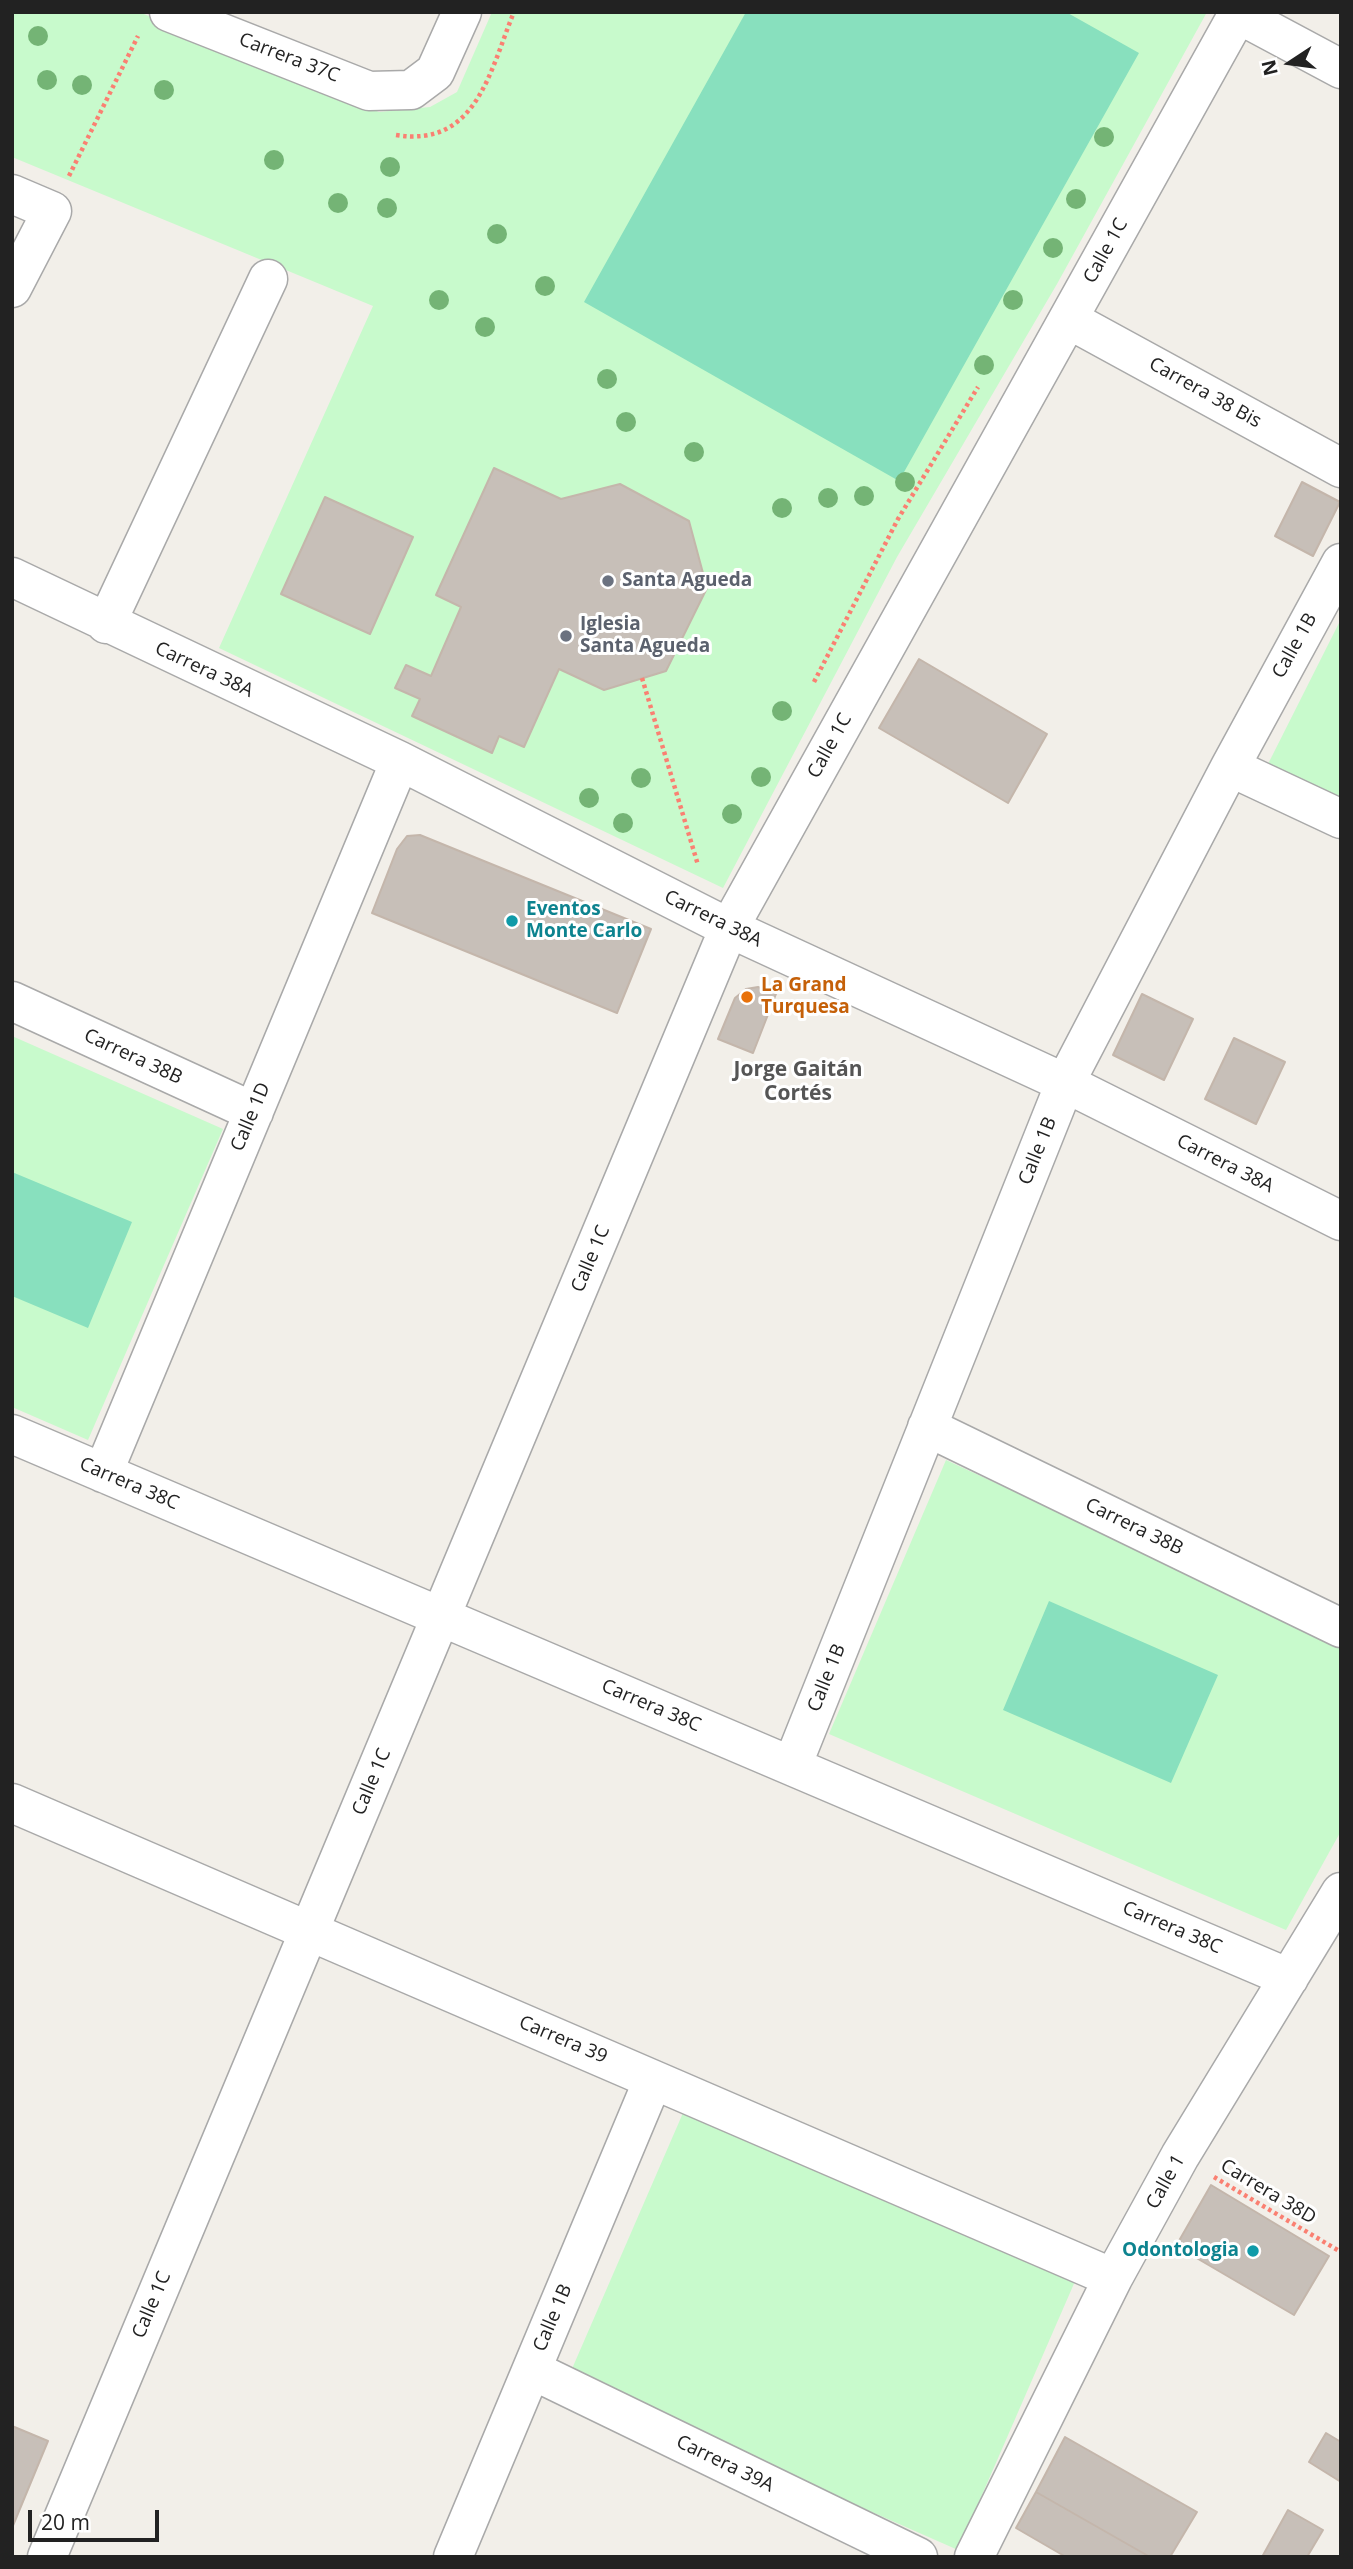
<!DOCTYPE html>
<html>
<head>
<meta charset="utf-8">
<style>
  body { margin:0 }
  #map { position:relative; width:1353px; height:2569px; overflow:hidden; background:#f2efe9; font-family:"Open Sans",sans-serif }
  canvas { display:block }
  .frame { position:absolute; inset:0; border:14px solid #222; pointer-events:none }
  .north { position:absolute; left:1255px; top:28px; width:70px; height:70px; -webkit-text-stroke:5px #fff; paint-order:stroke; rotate:257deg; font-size:19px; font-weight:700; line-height:28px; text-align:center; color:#222 }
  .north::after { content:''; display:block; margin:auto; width:24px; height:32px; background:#222; clip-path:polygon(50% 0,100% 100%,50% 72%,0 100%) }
  .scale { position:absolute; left:28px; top:2510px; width:131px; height:32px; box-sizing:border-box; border:4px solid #222; border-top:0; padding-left:9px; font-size:21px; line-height:24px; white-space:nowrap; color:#222; -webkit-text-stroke:5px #fff; paint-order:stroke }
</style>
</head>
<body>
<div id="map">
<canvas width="1353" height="2569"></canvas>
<div class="frame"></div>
<div class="north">N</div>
<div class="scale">20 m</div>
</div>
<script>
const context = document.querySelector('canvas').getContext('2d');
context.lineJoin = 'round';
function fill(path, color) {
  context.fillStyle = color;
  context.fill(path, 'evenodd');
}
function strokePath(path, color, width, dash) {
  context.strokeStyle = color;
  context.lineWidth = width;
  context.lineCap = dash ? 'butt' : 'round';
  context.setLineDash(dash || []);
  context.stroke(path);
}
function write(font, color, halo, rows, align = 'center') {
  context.font = font + ' "Open Sans",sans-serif';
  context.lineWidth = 6;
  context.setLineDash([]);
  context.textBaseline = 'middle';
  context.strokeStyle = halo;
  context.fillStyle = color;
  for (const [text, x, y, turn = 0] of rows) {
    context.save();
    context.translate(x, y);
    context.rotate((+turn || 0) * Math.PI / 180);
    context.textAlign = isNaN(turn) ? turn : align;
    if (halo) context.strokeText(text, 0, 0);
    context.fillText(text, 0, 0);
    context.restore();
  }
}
const park = new Path2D(`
  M12 12H139L379 112 430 107 457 92 492 12H1207L1057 284 897 557 723 888 219 648 373 306 12 157Z
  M1341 619V797L1268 764Z
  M12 1036 223 1129 88 1440 12 1407Z
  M946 1460 1341 1643V1831L1286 1930 829 1734Z
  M686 2106 1076 2279 958 2550 568 2378Z`);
const pitch = new Path2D(`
  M746 12H1066L1139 53 899 481 584 302Z
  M12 1172 132 1222 88 1328 12 1296Z
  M1049 1601 1218 1675 1171 1783 1003 1710Z`);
const building = new Path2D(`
  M494 468 561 499 620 484 689 521 707 588 666 671 604 690 559 669 524 747 499 736 492 753 412 716 420 699 395 688 406 665 431 676 461 607 436 595Z
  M1302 482 1340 502 1313 556 1275 536Z
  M325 497 413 537 370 634 281 594Z
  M919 659 1047 734 1008 803 879 728Z
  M420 835 651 929 617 1013 372 913 397 849 407 836Z
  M758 987 776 994 753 1053 718 1039 735 998 746 989Z
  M1142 994 1193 1019 1164 1080 1113 1055Z
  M1234 1038 1285 1062 1256 1124 1205 1099Z
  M1211 2185 1329 2256 1294 2315 1176 2246Z
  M12 2426 48 2441 12 2528Z
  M1326 2433 1341 2442V2482L1309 2462Z
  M1065 2437 1197 2512 1170 2557H1150L1036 2492Z
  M1036 2492 1150 2557H1066L1016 2528Z
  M1288 2510 1323 2530 1307 2557H1262Z`);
const path = new Path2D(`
  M396 135C477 148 490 70 514 12
  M69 176 138 36
  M642 678 698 865
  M814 682 898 519 978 387
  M1214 2177 1341 2252`);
const minor = new Path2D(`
  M169 12 369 91 411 90 435 72 462 12
  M1238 14 1341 69
  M12 194 52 211 12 288
  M1068 319 1341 468
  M12 577 400 761 729 928 1065 1083 1341 1221
  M106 624 268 279
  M1230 767 1341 819
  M12 1001 254 1112
  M927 1427 1341 1628
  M12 1434 1289 1978
  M103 1473 400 761
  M792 1766 1065 1083 1230 767 1341 563
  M12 1803 1113 2278
  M532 2370 918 2557
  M47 2557 729 928 1239 12
  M453 2557 653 2080
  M974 2557 1113 2278 1180 2156 1341 1892`);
const trees = [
  [38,36],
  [47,80],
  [82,85],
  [164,90],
  [1104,137],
  [274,160],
  [390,167],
  [1076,199],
  [338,203],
  [387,208],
  [497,234],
  [1053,248],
  [545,286],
  [439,300],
  [1013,300],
  [485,327],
  [984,365],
  [607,379],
  [626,422],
  [694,452],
  [905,482],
  [864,496],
  [828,498],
  [782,508],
  [782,711],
  [761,777],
  [641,778],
  [589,798],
  [732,814],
  [623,823]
];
const markers = [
  [608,581,7,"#6b7280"],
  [566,636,7,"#6b7280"],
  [512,921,7,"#0f9aa8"],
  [747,997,7,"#e8710a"],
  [1253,2251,7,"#0f9aa8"]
];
const streetNames = [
  ["Carrera 37C",289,58,21],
  ["Calle 1C",1106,251,-61],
  ["Carrera 38 Bis",1205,393,29],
  ["Calle 1B",1295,646,-61],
  ["Carrera 38A",204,670,25],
  ["Calle 1C",830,746,-61],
  ["Carrera 38A",713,919,26],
  ["Carrera 38B",133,1057,25],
  ["Calle 1D",251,1117,-67],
  ["Calle 1B",1038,1151,-68],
  ["Carrera 38A",1225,1164,27],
  ["Calle 1C",591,1259,-67],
  ["Carrera 38C",129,1484,23],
  ["Carrera 38B",1134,1527,26],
  ["Calle 1B",827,1678,-68],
  ["Carrera 38C",651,1706,23],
  ["Calle 1C",372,1782,-67],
  ["Carrera 38C",1172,1928,23],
  ["Carrera 39",563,2040,23],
  ["Calle 1",1166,2182,-61],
  ["Carrera 38D",1268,2192,31],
  ["Calle 1C",152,2305,-67],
  ["Calle 1B",553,2318,-67],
  ["Carrera 39A",725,2464,26]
];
const worshipNames = [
  ["Santa Agueda",622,581],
  ["Iglesia",580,625],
  ["Santa Agueda",580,647]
];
const cultureNames = [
  ["Eventos",526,910],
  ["Monte Carlo",526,932],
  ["Odontologia",1239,2251,"right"]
];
const foodNames = [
  ["La Grand",761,986],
  ["Turquesa",761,1008]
];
const neighbourhoodNames = [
  ["Jorge Gaitán",798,1070],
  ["Cortés",798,1094]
];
fill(park, '#c8facc');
fill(pitch, '#88e0be');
fill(building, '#c7bfb8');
strokePath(building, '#c4b6ab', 2);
strokePath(minor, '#a9a9a9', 41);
strokePath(path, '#fa8072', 4.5, [3.5, 3.5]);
strokePath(minor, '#fff', 38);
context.fillStyle = '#74b475';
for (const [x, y] of trees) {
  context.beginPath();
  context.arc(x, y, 10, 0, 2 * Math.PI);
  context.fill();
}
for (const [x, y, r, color] of markers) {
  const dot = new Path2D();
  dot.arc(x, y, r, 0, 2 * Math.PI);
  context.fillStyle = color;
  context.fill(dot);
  strokePath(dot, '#fff', 2.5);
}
write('19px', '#222', '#fff', streetNames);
write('bold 19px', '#5b616d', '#fff', worshipNames, 'left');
write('bold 19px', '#0d838f', '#fff', cultureNames, 'left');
write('bold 19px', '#c56008', '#fff', foodNames, 'left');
write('bold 21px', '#555', '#fff', neighbourhoodNames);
</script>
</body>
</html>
